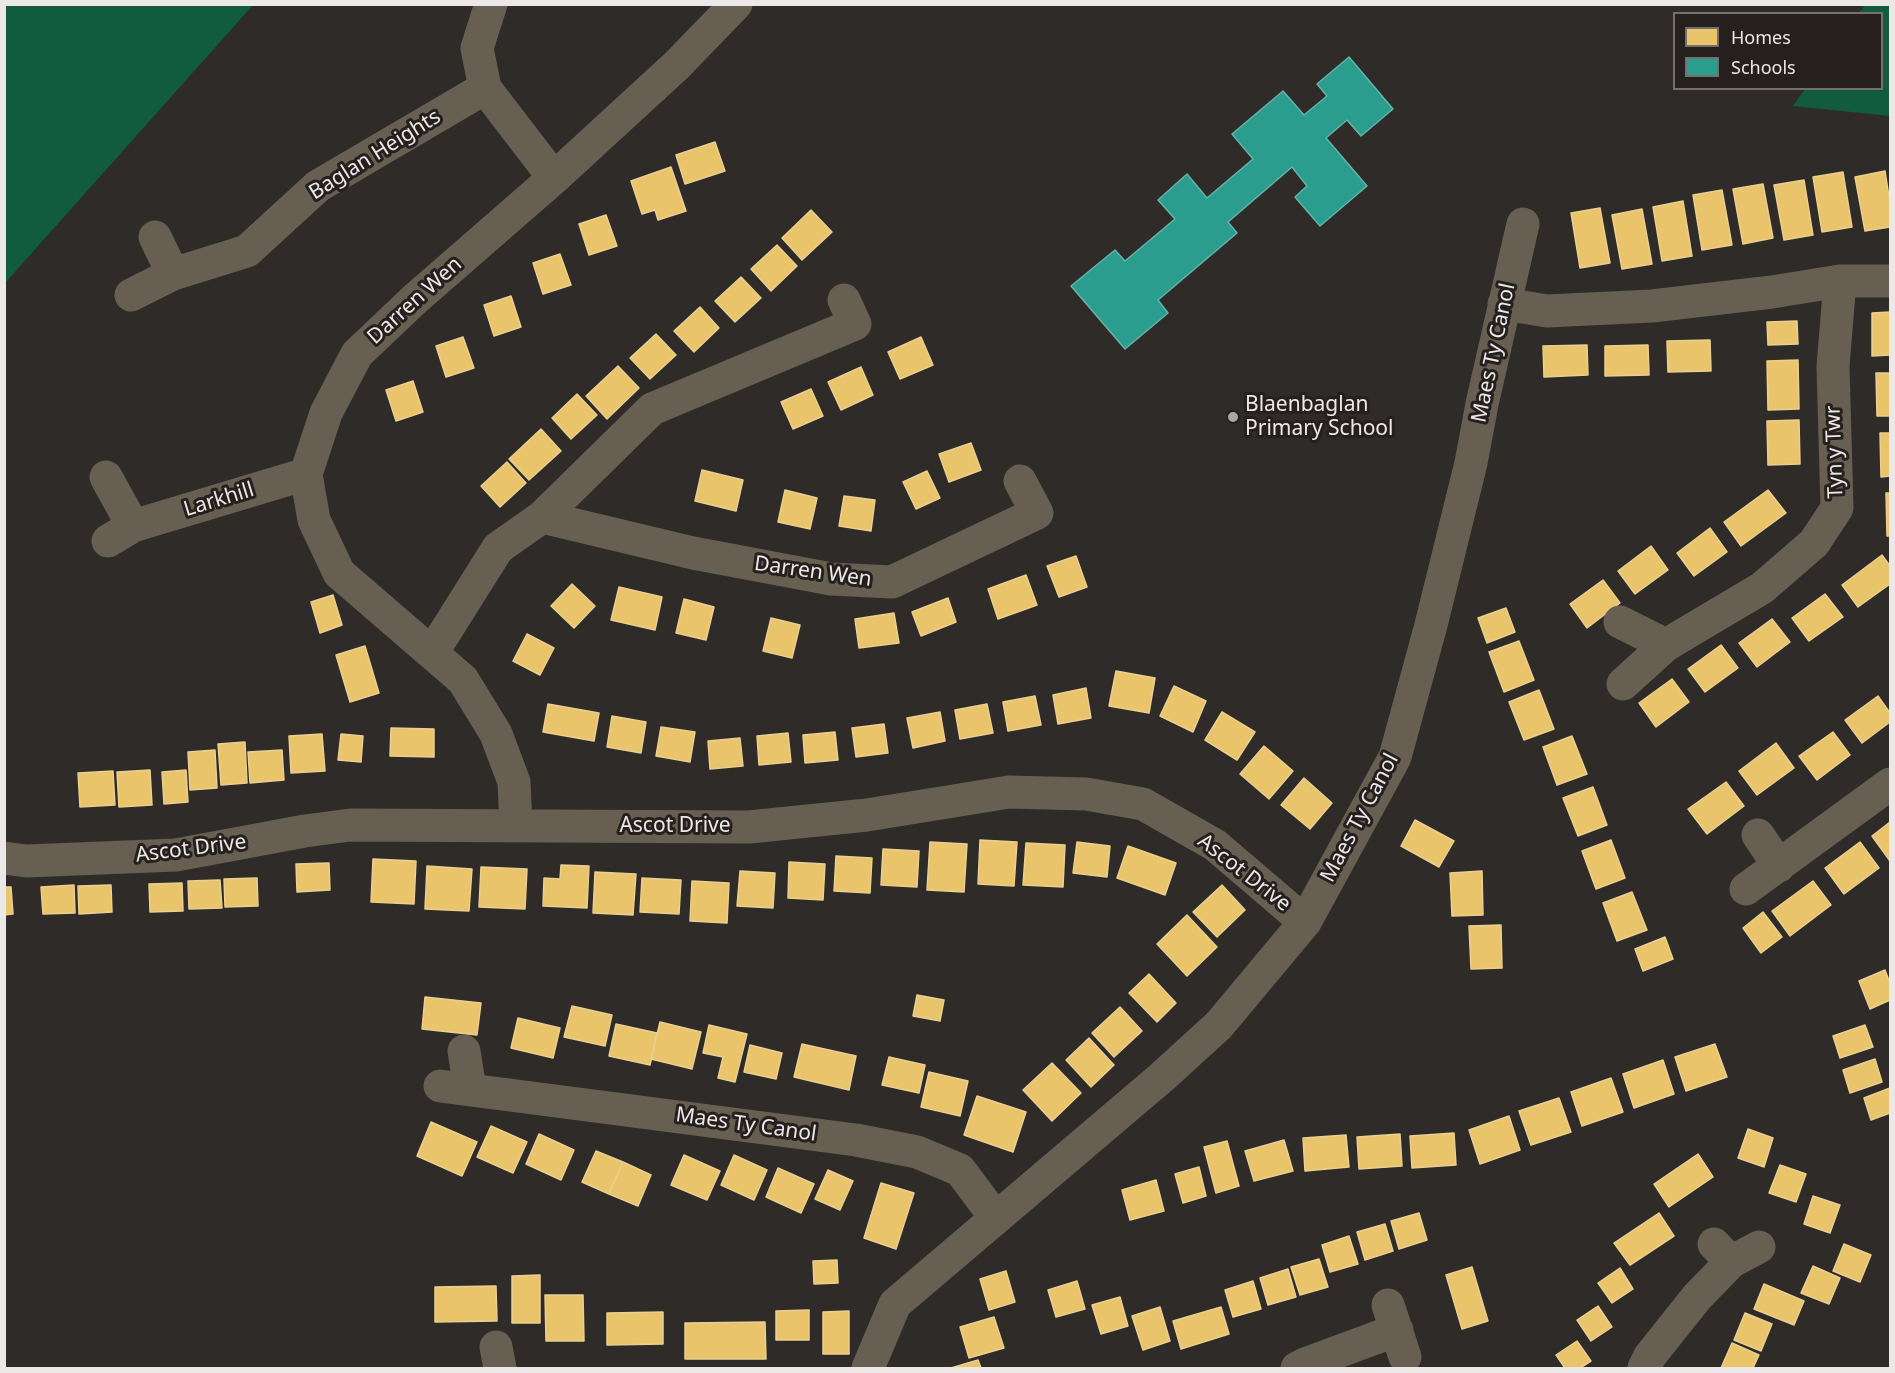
<!DOCTYPE html>
<html>
<head>
<meta charset="utf-8">
<style>
  body { margin:0 }
  #map { position:relative; width:1895px; height:1373px; overflow:hidden; background:#2e2b29; font-family:"Noto Sans",sans-serif }
  canvas { display:block }
  .frame { position:absolute; inset:0; border:6px solid #ece8e7; pointer-events:none }
  .legend { position:absolute; left:1673px; top:12px; width:210px; height:78px; box-sizing:border-box; background:#25201e; border:2px solid #75706e; margin:0; padding:8px 10px; list-style:none; font-size:18px; color:#ece8e7 }
  .legend li { display:flex; align-items:center; gap:12px; height:30px }
  .legend b { width:30px; border:2px solid #75706e }
</style>
</head>
<body>
<div id="map">
<canvas width="1895" height="1373"></canvas>
<div class="frame"></div>
<ul class="legend">
<li><b style="height:16px;background:#e9c46a"></b>Homes</li>
<li><b style="height:16px;background:#2a9d8f"></b>Schools</li>
</ul>
</div>
<script>
const context = document.querySelector('canvas').getContext('2d');
context.lineJoin = 'round';
function fill(path, color) {
  context.fillStyle = color;
  context.fill(path, 'evenodd');
}
function strokePath(path, color, width, dash) {
  context.strokeStyle = color;
  context.lineWidth = width;
  context.lineCap = dash ? 'butt' : 'round';
  context.setLineDash(dash || []);
  context.stroke(path);
}
function write(font, color, halo, rows, align = 'center') {
  context.font = font + ' "Noto Sans",sans-serif';
  context.lineWidth = 6;
  context.setLineDash([]);
  context.textBaseline = 'middle';
  context.strokeStyle = halo;
  context.fillStyle = color;
  for (const [text, x, y, turn = 0] of rows) {
    context.save();
    context.translate(x, y);
    context.rotate((+turn || 0) * Math.PI / 180);
    context.textAlign = isNaN(turn) ? turn : align;
    if (halo) context.strokeText(text, 0, 0);
    context.fillText(text, 0, 0);
    context.restore();
  }
}
const green = new Path2D(`
  M5 4 253 5 5 283 4 5Z
  M1866 4 1890 5V116L1793 106 1805 89 1882 88V14L1859 13Z`);
const homes = new Path2D(`
  M715 142 725 171 685 184 676 155Z
  M671 167 686 211 658 220 655 210 642 214 631 181Z
  M1885 171 1890 203V227L1865 231 1855 177Z
  M1843 172 1852 227 1822 232 1813 177Z
  M1804 180 1813 235 1784 240 1774 185Z
  M1763 184 1773 238 1743 244 1733 189Z
  M1722 190 1732 245 1702 250 1693 195Z
  M1683 201 1692 256 1662 261 1653 207Z
  M1600 208 1610 263 1580 268 1571 213Z
  M1642 209 1652 264 1622 269 1612 215Z
  M811 210 832 232 802 260 782 238Z
  M606 215 617 246 589 255 579 224Z
  M777 245 797 266 771 291 751 269Z
  M560 254 571 285 543 294 533 263Z
  M741 277 761 298 735 322 715 301Z
  M511 296 521 327 494 336 484 305Z
  M700 307 719 328 694 352 674 331Z
  M1890 312V355L1872 356V313Z
  M1797 321 1798 344 1768 345 1767 322Z
  M656 334 676 355 650 379 630 358Z
  M463 337 474 368 446 377 436 346Z
  M921 337 933 365 900 379 888 352Z
  M1710 340 1711 371 1668 372 1667 341Z
  M1587 345 1588 375 1544 377 1543 346Z
  M1648 345 1649 375 1605 376V346Z
  M1798 360 1799 409 1768 410 1767 361Z
  M618 366 639 388 607 419 586 396Z
  M861 367 873 395 841 410 828 382Z
  M1876 373H1890V416H1877Z
  M413 381 423 412 396 421 386 390Z
  M811 389 823 416 793 429 781 402Z
  M577 394 597 415 571 439 552 418Z
  M1799 420 1800 464 1768 465 1767 421Z
  M541 429 561 451 529 480 509 459Z
  M1880 433H1890V476L1881 477Z
  M971 443 981 470 949 482 939 454Z
  M507 462 526 483 500 507 481 486Z
  M702 470 743 480 736 511 695 501Z
  M927 471 940 498 916 509 903 482Z
  M785 490 817 498 810 529 778 522Z
  M1768 490 1786 513 1741 546 1724 522Z
  M1886 493H1890V536H1887Z
  M844 496 875 500 871 531 839 526Z
  M1710 528 1727 552 1694 576 1677 553Z
  M1651 546 1668 570 1635 594 1618 571Z
  M1882 555 1890 566V584L1858 607 1842 585Z
  M1076 556 1087 587 1059 597 1047 566Z
  M1026 575 1037 605 998 619 988 589Z
  M1603 580 1620 603 1587 628 1570 604Z
  M572 584 595 606 574 628 551 606Z
  M619 587 662 597 655 630 611 620Z
  M1825 594 1843 617 1809 641 1792 618Z
  M333 595 342 625 320 633 311 602Z
  M948 598 956 622 921 636 912 612Z
  M684 599 714 607 706 640 676 633Z
  M1506 608 1515 632 1487 643 1478 618Z
  M894 613 899 643 859 648 855 619Z
  M771 618 800 625 792 658 763 651Z
  M1772 619 1790 642 1757 667 1739 643Z
  M527 634 554 648 540 675 513 661Z
  M1519 641 1534 680 1504 692 1489 652Z
  M1721 645 1738 668 1705 692 1688 669Z
  M365 646 379 693 350 702 336 655Z
  M1116 671 1155 678 1149 713 1109 706Z
  M1672 679 1689 702 1656 727 1639 703Z
  M1174 686 1206 701 1193 732 1160 716Z
  M1086 688 1091 718 1058 724 1053 695Z
  M1539 690 1554 729 1524 740 1509 702Z
  M1035 696 1041 725 1008 731 1003 702Z
  M1878 696 1890 713V722L1862 743 1845 720Z
  M548 704 599 713 594 741 543 732Z
  M987 704 993 733 960 739 955 710Z
  M940 712 945 741 913 748 907 718Z
  M1222 712 1255 732 1237 760 1205 740Z
  M612 716 646 722 641 753 607 747Z
  M884 724 888 753 856 757 852 728Z
  M661 727 695 732 690 762 656 756Z
  M391 728 434 729V757L390 756Z
  M835 732 838 760 805 763 803 735Z
  M1833 732 1850 755 1817 780 1799 756Z
  M788 733 791 762 759 765 757 736Z
  M322 734 325 771 291 773 289 736Z
  M341 734 363 736 361 762 338 760Z
  M1572 736 1587 774 1557 785 1543 747Z
  M740 738 743 766 710 769 708 741Z
  M245 742 247 783 221 785 218 744Z
  M1776 743 1794 768 1757 795 1739 771Z
  M1264 746 1293 771 1269 799 1240 774Z
  M215 750 217 788 190 790 188 752Z
  M282 750 284 780 250 783 248 752Z
  M150 770 152 805 119 807 117 772Z
  M186 770 188 802 164 804 162 772Z
  M113 771 115 805 80 807 78 773Z
  M1304 778 1332 803 1310 829 1281 805Z
  M1726 782 1744 806 1707 834 1688 809Z
  M1593 787 1607 825 1578 836 1563 798Z
  M1415 820 1454 841 1439 867 1401 846Z
  M1890 822V861L1872 836Z
  M980 840 1017 842 1014 886 978 884Z
  M1611 840 1625 878 1596 889 1582 851Z
  M930 842 967 844 964 892 927 890Z
  M1077 842 1110 846 1107 877 1073 873Z
  M1860 842 1879 868 1844 894 1825 868Z
  M1026 843 1065 845 1063 887 1023 885Z
  M1128 846 1176 863 1165 895 1117 878Z
  M883 849 919 851 917 887 881 885Z
  M836 856 872 858 870 893 834 891Z
  M373 859 416 861 414 904 371 902Z
  M789 862 825 864 823 900 788 898Z
  M329 863 330 890 297 892 296 864Z
  M561 865 589 866 587 908 543 906 544 878 560 879Z
  M427 866 472 869 469 911 425 909Z
  M481 867 527 869 525 909 479 907Z
  M740 871 775 873 773 908 737 906Z
  M1482 871 1483 915 1452 916 1450 873Z
  M595 872 636 874 633 915 593 913Z
  M257 878 258 906 225 907 224 879Z
  M642 878 681 880 679 914 640 912Z
  M220 880 222 908 189 909 188 881Z
  M692 881 729 883 727 923 690 921Z
  M1813 881 1831 905 1790 936 1772 911Z
  M182 883 183 911 150 912 149 884Z
  M74 885 75 913 43 914 41 887Z
  M111 885 112 912 79 914 78 886Z
  M1222 885 1245 910 1217 937 1193 912Z
  M4 887H11L13 914 4 915Z
  M1632 892 1647 930 1617 941 1603 903Z
  M1763 912 1782 937 1761 953 1743 928Z
  M1187 915 1217 947 1187 976 1157 944Z
  M1501 925 1502 968 1471 969 1469 926Z
  M1665 937 1673 959 1643 971 1635 949Z
  M1885 970 1890 983V1000L1870 1009 1859 981Z
  M1149 974 1176 1003 1157 1022 1129 993Z
  M917 995 944 1000 940 1021 913 1016Z
  M425 997 481 1003 477 1035 422 1029Z
  M572 1006 612 1015 605 1046 564 1037Z
  M1120 1007 1142 1031 1114 1057 1092 1033Z
  M518 1018 560 1028 553 1058 511 1048Z
  M660 1022 701 1032 692 1069 651 1059Z
  M616 1024 657 1033 650 1065 609 1056Z
  M709 1025 747 1034 735 1082 718 1078 723 1057 703 1053Z
  M1865 1025 1873 1047 1840 1058 1833 1036Z
  M1089 1038 1114 1065 1091 1087 1066 1060Z
  M802 1044 856 1056 849 1090 794 1077Z
  M1715 1044 1727 1077 1686 1091 1675 1057Z
  M750 1045 782 1053 776 1079 744 1072Z
  M889 1057 925 1065 919 1093 882 1085Z
  M1875 1059 1882 1082 1850 1093 1843 1070Z
  M1663 1060 1674 1094 1634 1108 1623 1074Z
  M1052 1063 1081 1093 1052 1121 1023 1090Z
  M929 1072 968 1081 960 1116 921 1107Z
  M1611 1078 1623 1112 1582 1126 1571 1092Z
  M1890 1088V1113L1871 1120 1864 1098Z
  M977 1096 1026 1112 1013 1152 964 1135Z
  M1559 1098 1571 1132 1531 1145 1519 1111Z
  M1509 1116 1520 1150 1480 1164 1469 1130Z
  M431 1122 477 1142 462 1176 417 1156Z
  M491 1126 527 1142 513 1173 477 1157Z
  M1748 1129 1773 1138 1764 1167 1738 1158Z
  M1454 1133 1456 1165 1412 1168 1410 1136Z
  M539 1134 574 1150 561 1180 526 1164Z
  M1400 1134 1402 1166 1359 1169 1357 1137Z
  M1346 1135 1349 1167 1305 1171 1303 1138Z
  M1284 1140 1293 1171 1254 1181 1245 1151Z
  M1227 1141 1239 1186 1216 1193 1204 1147Z
  M596 1151 623 1162 609 1194 582 1182Z
  M1698 1154 1713 1177 1669 1207 1654 1184Z
  M684 1155 720 1171 707 1200 671 1185Z
  M734 1155 767 1170 754 1200 721 1185Z
  M623 1162 651 1175 638 1206 609 1194Z
  M1780 1165 1806 1174 1796 1202 1769 1193Z
  M1199 1167 1206 1196 1183 1203 1175 1174Z
  M778 1168 814 1184 801 1213 766 1197Z
  M828 1170 853 1181 840 1210 815 1199Z
  M1156 1180 1164 1211 1130 1220 1122 1190Z
  M881 1183 914 1193 896 1249 864 1238Z
  M1813 1196 1840 1205 1830 1233 1804 1224Z
  M1419 1213 1427 1240 1399 1249 1391 1221Z
  M1659 1213 1674 1236 1630 1265 1614 1243Z
  M1385 1224 1393 1251 1365 1260 1357 1232Z
  M1349 1236 1358 1264 1330 1272 1322 1245Z
  M1844 1244 1871 1255 1860 1282 1833 1271Z
  M1319 1259 1328 1287 1300 1295 1291 1267Z
  M837 1260 838 1283 814 1284 813 1261Z
  M1813 1266 1840 1278 1829 1304 1801 1293Z
  M1472 1267 1488 1321 1462 1329 1446 1275Z
  M1620 1268 1633 1289 1612 1303 1598 1283Z
  M1288 1269 1296 1297 1268 1305 1260 1278Z
  M1006 1271 1015 1302 989 1310 980 1279Z
  M540 1275V1323H512V1276Z
  M1077 1281 1085 1309 1056 1317 1048 1290Z
  M1253 1281 1261 1309 1233 1317 1225 1290Z
  M1764 1284 1804 1301 1794 1325 1754 1309Z
  M496 1286 497 1321 435 1322V1287Z
  M545 1295H583L584 1341H546Z
  M1120 1297 1128 1326 1101 1334 1092 1305Z
  M1598 1306 1612 1327 1591 1341 1577 1320Z
  M1160 1307 1170 1341 1143 1350 1132 1316Z
  M1221 1307 1229 1334 1181 1349 1173 1321Z
  M809 1310V1340H776V1311Z
  M849 1311V1354H823V1312Z
  M663 1312V1344L607 1345V1313Z
  M1745 1313 1772 1324 1761 1351 1734 1340Z
  M994 1317 1004 1348 969 1358 960 1327Z
  M765 1322 766 1359H685V1323Z
  M1577 1341 1591 1361 1580 1368H1565L1556 1355Z
  M1732 1343 1759 1355 1753 1368H1721Z
  M978 1360 981 1368H951Z`);
const schools = new Path2D(`
  M1349 57 1393 109 1361 136 1347 120 1326 138 1367 186 1320 226 1295 197 1307 186 1292 167 1228 222 1237 233 1158 300 1168 313 1125 349 1071 286 1115 250 1125 261 1175 219 1158 200 1187 174 1207 198 1253 159 1232 134 1283 91 1304 115 1327 96 1317 84Z`);
const minor = new Path2D(`
  M491 4 477 48 485 88 554 178
  M155 237 173 274
  M131 295 173 274 247 251 318 186 485 88
  M1504 304 1547 311 1652 306 1772 292 1840 281H1890
  M106 477 133 526
  M542 517 693 553 831 579 892 582 1037 513 1020 481
  M108 541 133 526 306 474
  M1620 622 1666 645
  M432 653 498 548 542 517 652 409 855 324 844 300
  M1623 684 1666 645 1762 588 1814 543 1837 508 1833 366 1840 281
  M516 826 514 782 496 734 463 680 339 573 314 520 306 474 326 413 357 354 415 299 554 178 677 65 736 4
  M1758 835 1779 866
  M4 858 26 861 176 855 305 831 350 825 749 827 867 815 1009 792 1086 794 1143 804 1215 845 1305 922
  M1746 889 1890 784
  M464 1051 470 1089
  M440 1086 856 1140 917 1152 960 1170 995 1217
  M1714 1244 1731 1262 1759 1247
  M1388 1305 1405 1357
  M496 1347 500 1368
  M868 1368 895 1304 1162 1077 1219 1025 1305 922 1395 757 1431 625 1471 463 1482 404 1523 224
  M1297 1368 1305 1364 1397 1330
  M1644 1368 1650 1356 1697 1297 1731 1262`);
const markers = [
  [1233,417,6,"#aaa6a4"]
];
const streetNames = [
  ["Baglan Heights",375,155,-32],
  ["Darren Wen",415,301,-42],
  ["Maes Ty Canol",1494,353,-78],
  ["Tyn y Twr",1835,452,-92],
  ["Larkhill",219,500,-17],
  ["Darren Wen",813,572,8],
  ["Maes Ty Canol",1360,818,-62],
  ["Ascot Drive",675,826],
  ["Ascot Drive",191,849,-7],
  ["Ascot Drive",1244,873,38],
  ["Maes Ty Canol",746,1125,8]
];
const poiNames = [
  ["Blaenbaglan",1245,405],
  ["Primary School",1245,429]
];
fill(green, '#115c40');
fill(homes, '#e9c46a');
strokePath(homes, '#eacf90', 1.5);
fill(schools, '#2a9d8f');
strokePath(schools, '#64b4a9', 1.5);
strokePath(minor, '#665f52', 33);
for (const [x, y, r, color] of markers) {
  const dot = new Path2D();
  dot.arc(x, y, r, 0, 2 * Math.PI);
  context.fillStyle = color;
  context.fill(dot);
  strokePath(dot, '#25201e', 2);
}
write('21px', '#ece8e7', '#25201e', streetNames);
write('21px', '#ece8e7', '#25201e', poiNames, 'left');
</script>
</body>
</html>
